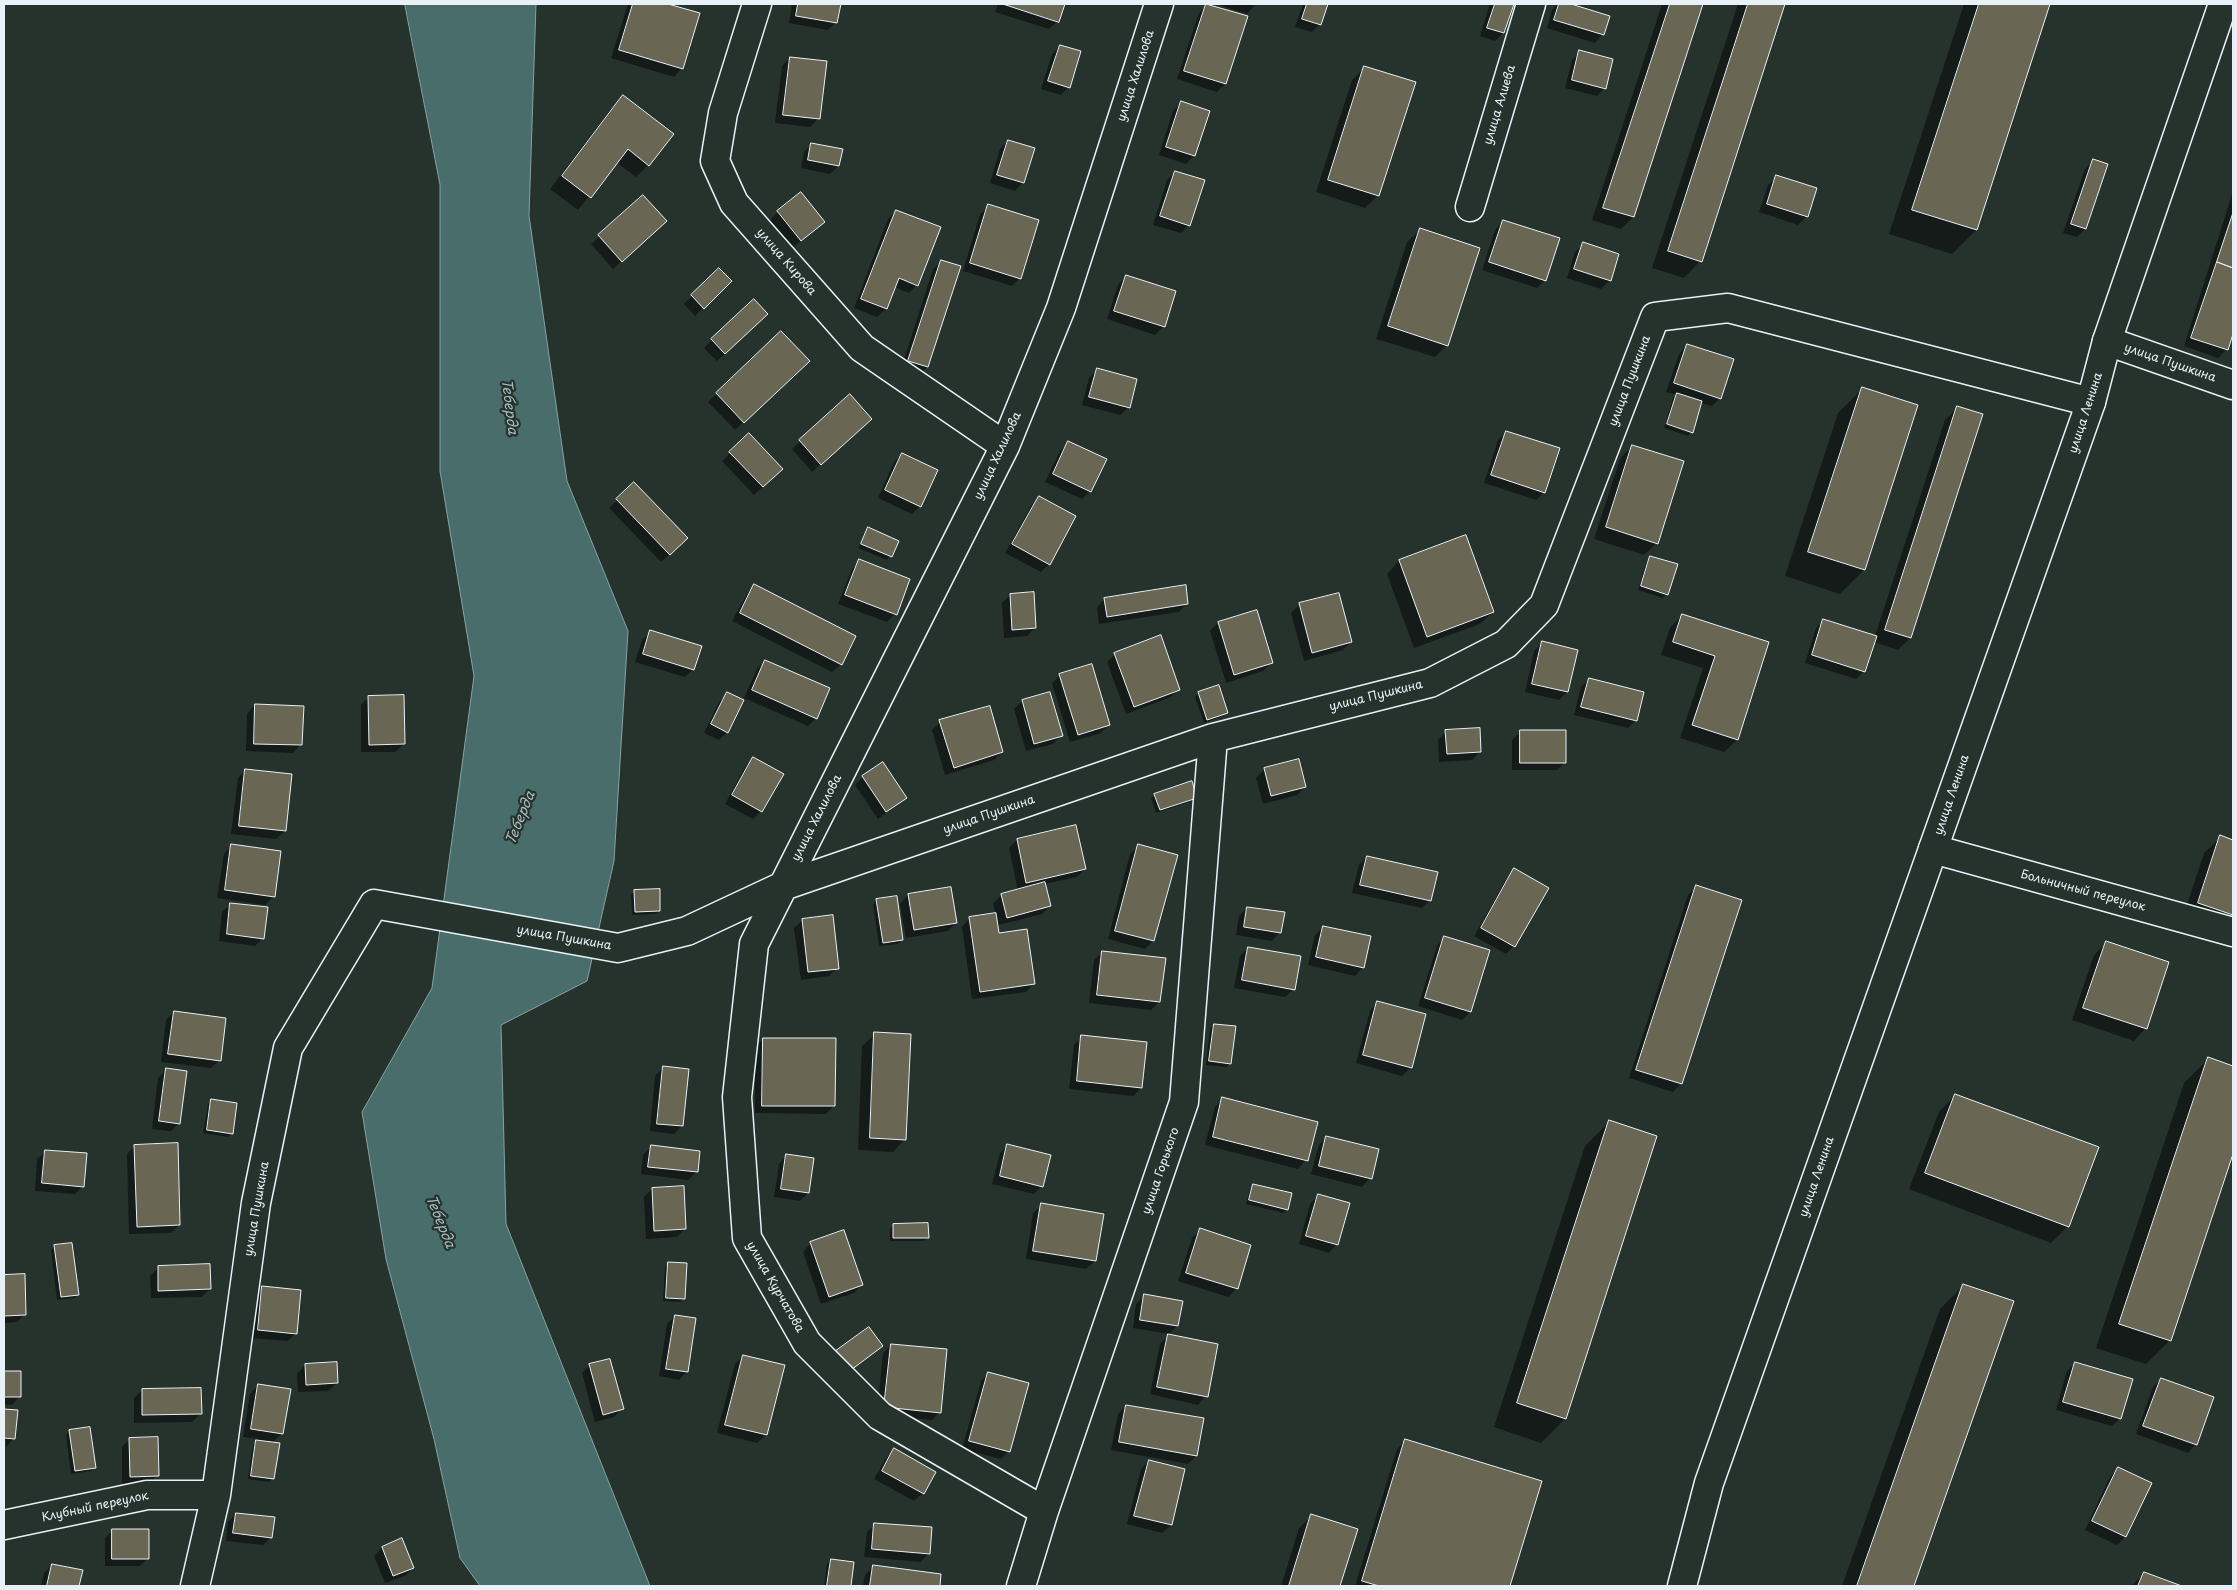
<!DOCTYPE html>
<html>
<head>
<meta charset="utf-8">
<style>
  body { margin:0 }
  #map { position:relative; width:2237px; height:1590px; overflow:hidden; background:#26332d; font-family:"Playpen Sans",sans-serif }
  canvas { display:block }
  .frame { position:absolute; inset:0; border:5px solid #e8f1f8; pointer-events:none }
</style>
</head>
<body>
<div id="map">
<canvas width="2237" height="1590"></canvas>
<div class="frame"></div>
</div>
<script>
const context = document.querySelector('canvas').getContext('2d');
context.lineJoin = 'round';
function fill(path, color) {
  context.fillStyle = color;
  context.fill(path, 'evenodd');
}
function strokePath(path, color, width, dash) {
  context.strokeStyle = color;
  context.lineWidth = width;
  context.lineCap = dash ? 'butt' : 'round';
  context.setLineDash(dash || []);
  context.stroke(path);
}
function write(font, color, halo, rows, align = 'center') {
  context.font = font + ' "Playpen Sans",sans-serif';
  context.lineWidth = 4.5;
  context.setLineDash([]);
  context.textBaseline = 'middle';
  context.strokeStyle = halo;
  context.fillStyle = color;
  for (const [text, x, y, turn = 0] of rows) {
    context.save();
    context.translate(x, y);
    context.rotate((+turn || 0) * Math.PI / 180);
    context.textAlign = isNaN(turn) ? turn : align;
    if (halo) context.strokeText(text, 0, 0);
    context.fillText(text, 0, 0);
    context.restore();
  }
}
const water = new Path2D(`
  M405 4H536L529 216 567 481 628 631 614 861 587 981 501 1025 506 1224 650 1586H480L460 1558 434 1439 386 1259 362 1112 432 988 474 676 440 471V185Z`);
const shadow = new Path2D(`
  M628 4H663L698 14 682 68 674 77 611 58Z
  M792 4H840L836 22 828 30 789 23Z
  M998 4H1063L1058 21 1049 29 995 12Z
  M1207 4 1246 17 1225 84 1217 92 1177 79 1199 13Z
  M1216 4H1256L1247 14Z
  M1303 4H1326L1320 24 1312 32 1295 27Z
  M1490 4H1512L1503 33 1495 41 1480 36Z
  M1558 4H1567L1608 17 1603 34 1595 43 1547 28 1552 10Z
  M1662 4H1702L1633 217 1621 229 1592 220Z
  M1738 4H1784L1700 261 1684 278 1652 268Z
  M1964 4H2049L1976 230 1952 254 1889 234Z
  M1060 46 1069 87 1061 95 1041 89 1052 54Z
  M1580 52 1605 88 1597 96 1565 88 1572 60Z
  M790 58 818 119 810 127 775 123 782 66Z
  M1365 67 1378 195 1365 208 1316 192 1352 80Z
  M623 97 648 165 636 177 616 162 578 210 550 189 611 109Z
  M1181 103 1194 155 1186 164 1159 155 1173 111Z
  M1008 141 1023 182 1015 191 990 183 1000 149Z
  M812 144 838 166 830 174 801 168 804 152Z
  M2093 161 2106 165 2085 229 2077 237 2063 233 2085 169Z
  M1176 172 1189 225 1181 233 1153 225 1167 180Z
  M1777 177 1815 189 1806 217 1798 225 1759 212 1768 185Z
  M2233 191V330L2226 350 2218 358 2184 346Z
  M643 197 657 229 613 269 591 244Z
  M989 206 1020 278 1012 286 963 271 980 214Z
  M896 211 917 285 909 293 894 287 886 309 877 317 854 308 888 219Z
  M778 212 824 222 792 248 770 220Z
  M1503 221 1545 280 1537 288 1482 270 1495 230Z
  M1420 230 1447 345 1435 357 1376 339 1407 242Z
  M1584 243 1610 280 1601 289 1567 278 1575 252Z
  M942 261 959 267 927 367 919 375 901 369 933 269Z
  M719 270 730 281 695 316 684 304Z
  M1126 276 1164 326 1155 335 1107 319 1118 285Z
  M758 322 717 361 704 348 712 340Z
  M781 332 800 369 735 430 708 402Z
  M1687 346 1720 398 1712 406 1701 403 1691 432 1688 436 1664 428 1673 398 1677 395 1666 392 1679 354Z
  M1097 370 1129 407 1120 415 1082 405 1089 378Z
  M1862 389 1864 570 1840 594 1785 576 1838 413Z
  M850 396 862 427 812 472 792 449Z
  M1958 407 1910 638 1898 650 1874 642 1864 671 1856 679 1805 663 1816 628 1824 620 1875 636 1945 420Z
  M1506 432 1544 492 1536 500 1484 483 1498 440Z
  M749 435 781 469 754 495 722 461Z
  M1068 443 1090 491 1082 499 1045 482 1060 451Z
  M1632 446 1657 543 1644 555 1594 539 1620 459Z
  M902 454 920 506 912 514 878 498 894 462Z
  M634 484 686 538 661 562 609 508Z
  M1039 498 1049 564 1041 572 1005 553 1031 506Z
  M868 529 898 541 887 560 858 548Z
  M1466 537 1493 612 1480 624 1414 648 1387 574 1399 561Z
  M1651 558 1667 594 1663 598 1638 590 1647 561Z
  M860 561 895 614 887 622 838 604 852 569Z
  M755 585 841 664 832 672 732 621 747 594Z
  M1010 595 1035 628 1027 636 1004 638 1002 603Z
  M1339 595 1351 642 1343 650 1304 661 1291 613 1299 605Z
  M1105 599 1187 603 1179 612 1099 624 1097 607Z
  M1682 615 1768 643 1737 740 1724 752 1680 738 1703 668 1661 655 1670 628Z
  M1218 623 1272 663 1263 671 1226 683 1210 631Z
  M651 632 693 669 685 677 635 662 642 640Z
  M1542 643 1567 692 1559 700 1525 692 1534 651Z
  M1115 654 1179 689 1171 697 1126 714 1107 662Z
  M765 661 816 718 808 726 744 698 757 669Z
  M1060 675 1109 724 1101 733 1070 742 1052 683Z
  M1589 679 1636 720 1628 728 1574 715 1581 687Z
  M1049 693 1061 736 1053 744 1026 751 1014 709 1022 701Z
  M1199 693 1227 713 1223 716 1204 723 1195 697Z
  M727 694V732L719 740 704 733 719 702Z
  M369 697 404 744 395 752H361V705Z
  M255 705 301 744 293 753 246 751 247 714Z
  M940 722 1002 752 994 760 945 775 932 730Z
  M1446 732 1480 752 1472 760 1439 762 1438 740Z
  M1520 732 1565 762 1557 770H1512V740Z
  M754 758 761 811 753 819 725 804 745 767Z
  M1265 769 1305 787 1297 795 1263 804 1256 778Z
  M246 770 285 831 276 839 231 834 238 778Z
  M863 777 905 798 878 819 855 785Z
  M1155 795 1196 797 1192 801 1156 813 1151 798Z
  M2221 837 2233 841V937L2182 920 2204 853Z
  M1017 840 1085 869 1077 877 1044 884 1050 906 1042 914 999 925 996 920 998 934 1034 983 1026 992 972 999 962 927 970 918 996 915 993 904 1001 895 1018 891 1009 848Z
  M232 845 274 896 265 905 217 898 224 854Z
  M1139 846 1153 941 1145 949 1108 939 1130 854Z
  M1367 857 1430 900 1422 908 1352 893 1359 865Z
  M1515 870 1514 946 1506 954 1474 936 1507 878Z
  M1696 887 1740 900 1681 1084 1673 1092 1629 1078 1688 895Z
  M635 891 659 911 655 914 632 915 631 895Z
  M908 895 956 923 948 931 906 938 900 904Z
  M877 900 902 940 898 944 879 946 873 904Z
  M231 904 263 938 255 946 219 941 222 912Z
  M1247 908 1280 932 1272 941 1236 935 1239 916Z
  M803 920 837 968 829 976 801 980 794 928Z
  M1323 927 1363 967 1355 976 1308 965 1315 935Z
  M1445 937 1470 1012 1462 1020 1418 1006 1437 946Z
  M2106 943 2146 1028 2134 1041 2072 1020 2094 955Z
  M1248 948 1294 989 1285 997 1234 988 1240 956Z
  M1103 952 1159 1002 1151 1010 1089 1003 1094 960Z
  M1378 1002 1411 1067 1402 1076 1356 1063 1370 1011Z
  M174 1012 220 1060 211 1068 161 1062 166 1020Z
  M1214 1025 1230 1064 1226 1067 1206 1065 1210 1029Z
  M875 1034 905 1139 893 1152 858 1150 862 1046Z
  M1082 1037 1141 1088 1133 1096 1069 1089 1074 1045Z
  M763 1039 834 1106 826 1114 755 1113V1047Z
  M2208 1059 2233 1067V1150L2170 1340 2146 1364 2096 1348 2184 1083Z
  M663 1068 682 1126 674 1134 650 1131 655 1076Z
  M166 1070 179 1123 171 1131 152 1129 158 1078Z
  M1955 1095 2068 1226 2051 1243 1909 1189 1939 1112Z
  M1223 1099 1306 1160 1298 1169 1205 1145 1215 1107Z
  M211 1101 231 1133 228 1137 203 1133 208 1104Z
  M1609 1122 1656 1137 1565 1419 1541 1443 1494 1427 1585 1146Z
  M1327 1137 1370 1178 1362 1187 1311 1174 1319 1145Z
  M1008 1145 1042 1186 1034 1194 992 1184 1000 1153Z
  M135 1146 179 1225 171 1233 129 1234 127 1154Z
  M651 1147 696 1172 688 1180 641 1174 643 1155Z
  M46 1151 83 1186 75 1194 35 1191 37 1159Z
  M787 1155 808 1193 800 1201 774 1197 779 1164Z
  M1254 1185 1287 1209 1283 1213 1246 1204 1250 1189Z
  M652 1189 685 1229 677 1237 646 1239 644 1197Z
  M1318 1195 1337 1244 1329 1253 1299 1244 1310 1204Z
  M1042 1205 1095 1261 1086 1269 1026 1259 1033 1213Z
  M894 1225 928 1237 924 1241H890V1229Z
  M1200 1230 1250 1245 1236 1289 1228 1297 1178 1281 1192 1238Z
  M811 1243 862 1285 854 1293 821 1304 803 1252Z
  M55 1246 77 1295 74 1298 57 1300 51 1250Z
  M669 1263 684 1298 680 1302 663 1301 665 1267Z
  M159 1267 210 1289 201 1297 151 1298 150 1276Z
  M24 1276 25 1314 17 1322 4 1323V1277Z
  M1964 1285 2013 1302 1913 1586H1842L1940 1309Z
  M263 1288 296 1333 288 1341 250 1338 254 1296Z
  M1145 1296 1177 1326 1169 1334 1133 1328 1136 1304Z
  M675 1316 687 1371 679 1380 659 1376 667 1324Z
  M1169 1335 1206 1396 1198 1405 1150 1394 1160 1344Z
  M891 1345 940 1412 932 1420 877 1415 883 1353Z
  M743 1356 766 1435 757 1443 717 1433 735 1364Z
  M335 1363 337 1383 328 1391 298 1392 297 1374 305 1365Z
  M2076 1363 2120 1418 2112 1426 2056 1410 2067 1371Z
  M590 1365 622 1409 614 1417 595 1422 582 1373Z
  M4 1372H20V1396L12 1405 4 1404Z
  M989 1373 1009 1451 1001 1459 962 1449 981 1381Z
  M2161 1379 2196 1444 2188 1453 2136 1434 2153 1387Z
  M258 1385 282 1433 272 1443 273 1478 269 1482 248 1479 253 1445 259 1439 243 1437 250 1394Z
  M142 1390 201 1413 192 1422 134 1423V1398Z
  M1126 1406 1196 1456 1188 1464 1111 1450 1118 1414Z
  M4 1410 17 1411 14 1438 6 1447Z
  M70 1431 95 1468 91 1471 71 1474 66 1435Z
  M130 1439 157 1475 149 1484H122V1447Z
  M1405 1441 1541 1481 1508 1586H1355L1397 1449Z
  M894 1450 934 1473 923 1493 914 1501 874 1479 886 1458Z
  M1149 1461 1184 1470 1171 1525 1162 1533 1127 1524 1141 1469Z
  M2118 1469 2150 1484 2125 1537 2117 1545 2085 1530 2110 1477Z
  M236 1514 271 1537 263 1545 226 1541 228 1522Z
  M1312 1516 1356 1530 1339 1586H1281L1299 1528Z
  M875 1524 929 1553 921 1562 864 1557 867 1532Z
  M113 1530 148 1558 140 1566H105V1538Z
  M382 1548 413 1568 405 1576 385 1583 374 1556Z
  M831 1560 853 1563 850 1586H824L827 1564Z
  M52 1565 81 1571 78 1586H41L44 1573Z
  M873 1567 940 1575 938 1586H863L865 1575Z
  M2144 1574 2178 1586H2131Z`);
const building = new Path2D(`
  M633 4H668L700 13 683 69 619 50Z
  M798 4H841L837 23 796 16Z
  M1003 4H1065L1059 22Z
  M1206 4 1248 16 1226 84 1184 71Z
  M1307 4H1328L1321 25 1302 19Z
  M1495 4H1514L1504 33 1487 28Z
  M1559 4H1571L1610 16 1604 35 1554 20Z
  M1670 4H1703L1634 217 1603 208Z
  M1748 4H1785L1702 262 1668 251Z
  M1979 4H2050L1977 230 1912 210Z
  M1060 45 1081 51 1070 88 1048 81Z
  M1579 50 1613 59 1606 89 1572 80Z
  M790 57 827 61 820 119 783 115Z
  M1364 66 1416 82 1379 196 1328 180Z
  M623 95 674 134 649 166 628 149 591 198 562 176Z
  M1181 101 1210 111 1195 156 1166 147Z
  M1008 140 1035 148 1024 183 997 175Z
  M811 143 843 149 839 166 808 160Z
  M2093 159 2108 164 2086 229 2071 224Z
  M1175 171 1205 180 1190 226 1160 216Z
  M1776 175 1817 188 1808 217 1767 204Z
  M801 192 825 222 801 241 777 211Z
  M643 195 667 221 622 262 598 235Z
  M988 204 1039 220 1021 279 970 263Z
  M896 210 941 227 918 286 899 278 887 309 861 299Z
  M2233 213V268L2217 262Z
  M1503 220 1560 238 1546 281 1489 262Z
  M1420 228 1480 248 1448 346 1388 326Z
  M1583 242 1619 254 1611 281 1574 269Z
  M941 260 961 266 928 367 908 361Z
  M2217 262 2233 268V334L2228 350 2191 338Z
  M719 268 732 281 704 309 691 295Z
  M1126 275 1176 291 1165 327 1114 311Z
  M754 299 768 314 725 354 711 339Z
  M781 331 810 361 744 423 716 393Z
  M1687 344 1734 359 1721 399 1674 383Z
  M1097 368 1137 379 1130 408 1089 397Z
  M1862 387 1918 405 1865 570 1808 552Z
  M1677 393 1702 401 1693 433 1667 424Z
  M850 394 872 419 821 465 799 440Z
  M1957 406 1983 414 1911 638 1885 630Z
  M1506 431 1560 448 1545 493 1491 475Z
  M749 433 783 469 763 487 729 452Z
  M1068 441 1107 459 1091 492 1053 474Z
  M1632 445 1684 461 1658 544 1606 527Z
  M902 453 938 470 921 507 885 490Z
  M634 482 688 538 670 555 616 499Z
  M1039 496 1076 516 1050 565 1012 544Z
  M868 527 899 541 892 557 861 544Z
  M1466 535 1494 612 1427 637 1399 560Z
  M1650 556 1678 564 1668 595 1641 586Z
  M859 559 910 579 897 615 845 595Z
  M754 584 856 636 842 665 740 613Z
  M1186 585 1188 604 1107 617 1104 598Z
  M1034 592 1036 628 1012 630 1010 594Z
  M1339 593 1352 642 1312 653 1299 603Z
  M1257 610 1273 663 1234 675 1218 622Z
  M1682 614 1769 642 1738 740 1692 725 1715 656 1673 642Z
  M1823 619 1877 636 1865 672 1812 655Z
  M650 630 702 646 694 670 643 654Z
  M1161 635 1180 690 1134 707 1114 653Z
  M1542 641 1578 650 1568 692 1532 684Z
  M765 660 830 688 817 719 752 690Z
  M1092 664 1110 725 1078 735 1059 674Z
  M1589 678 1644 692 1637 721 1581 707Z
  M1219 685 1228 713 1207 720 1198 692Z
  M727 692 744 700 728 733 711 724Z
  M1050 692 1063 736 1034 744 1022 700Z
  M404 695 405 744 369 745 368 696Z
  M255 704 304 706 302 745 254 744Z
  M990 706 1003 752 954 768 939 720Z
  M1480 728 1481 752 1447 754 1445 730Z
  M1520 730H1566V763H1520Z
  M753 757 784 774 762 812 732 795Z
  M1299 759 1306 787 1271 796 1264 768Z
  M883 762 907 798 886 812 862 776Z
  M245 769 292 774 286 831 239 826Z
  M1192 781 1197 798 1160 810 1154 794Z
  M1076 825 1086 869 1026 883 1017 839Z
  M2220 835 2233 840V915L2198 903Z
  M231 844 281 851 275 897 225 890Z
  M1138 844 1178 855 1154 941 1115 931Z
  M1367 856 1438 872 1431 901 1360 885Z
  M1514 868 1549 888 1515 947 1481 928Z
  M1045 882 1051 906 1007 918 1001 894Z
  M1696 885 1742 900 1682 1084 1636 1070Z
  M951 887 957 923 914 930 908 894Z
  M660 889V911L635 912 634 890Z
  M897 896 903 940 883 943 876 899Z
  M230 903 268 907 264 939 227 934Z
  M1247 907 1285 912 1281 933 1244 927Z
  M996 913 999 933 1027 929 1035 984 980 992 969 917Z
  M833 915 839 969 808 972 802 919Z
  M1323 926 1371 936 1364 968 1316 957Z
  M1444 936 1490 950 1471 1012 1425 998Z
  M2106 941 2169 962 2147 1029 2083 1008Z
  M1248 947 1301 956 1295 990 1242 980Z
  M1102 951 1166 958 1160 1002 1097 995Z
  M1377 1001 1426 1014 1412 1068 1363 1055Z
  M174 1011 226 1018 221 1061 168 1054Z
  M1214 1024 1236 1026 1231 1064 1209 1061Z
  M874 1032 911 1034 906 1140 870 1138Z
  M1081 1035 1147 1042 1142 1088 1077 1081Z
  M763 1038H836L835 1106H762Z
  M2208 1057 2233 1066V1154L2171 1341 2119 1324Z
  M663 1066 689 1069 683 1126 657 1124Z
  M166 1068 187 1071 180 1124 159 1121Z
  M1955 1094 2099 1147 2069 1227 1925 1173Z
  M1222 1097 1318 1122 1308 1161 1213 1137Z
  M211 1099 237 1103 233 1134 207 1130Z
  M1609 1120 1657 1136 1566 1419 1517 1403Z
  M1326 1136 1379 1149 1372 1179 1319 1166Z
  M178 1143 180 1225 137 1227 134 1145Z
  M1007 1144 1051 1155 1043 1187 1000 1176Z
  M651 1145 700 1151 698 1172 648 1167Z
  M45 1150 87 1153 84 1187 42 1183Z
  M786 1154 814 1158 809 1193 781 1189Z
  M1253 1184 1292 1193 1288 1210 1249 1200Z
  M684 1186 686 1229 654 1231 652 1188Z
  M1318 1194 1350 1203 1338 1245 1306 1236Z
  M1041 1203 1104 1214 1096 1261 1033 1251Z
  M928 1223 929 1238H893V1224Z
  M1200 1228 1251 1245 1238 1289 1186 1273Z
  M844 1230 863 1285 829 1297 810 1242Z
  M72 1243 79 1295 61 1297 54 1245Z
  M668 1262 687 1263 685 1299 666 1298Z
  M210 1264 211 1289 158 1291V1266Z
  M25 1274 26 1315 4 1316V1275Z
  M1963 1284 2014 1301 1914 1586H1857Z
  M262 1286 301 1290 297 1334 258 1330Z
  M1144 1294 1183 1301 1178 1326 1140 1320Z
  M675 1315 696 1318 688 1372 666 1369Z
  M869 1327 883 1346 847 1373 833 1353Z
  M1168 1334 1218 1344 1208 1397 1157 1387Z
  M891 1344 947 1349 941 1413 884 1407Z
  M743 1355 785 1365 767 1435 725 1425Z
  M610 1359 624 1409 603 1415 589 1364Z
  M337 1362 338 1383 306 1385 305 1364Z
  M2075 1362 2133 1379 2121 1419 2063 1402Z
  M4 1371H21V1397H4Z
  M988 1372 1029 1383 1010 1452 969 1441Z
  M2161 1378 2214 1397 2197 1445 2143 1426Z
  M258 1384 291 1389 283 1434 251 1429Z
  M201 1388 202 1414 142 1415V1389Z
  M1126 1405 1204 1418 1197 1456 1119 1442Z
  M4 1409 18 1410 15 1439 4 1438Z
  M90 1427 96 1468 75 1471 69 1430Z
  M158 1437 159 1476 130 1477 129 1438Z
  M1405 1439 1542 1481 1510 1586H1379L1362 1581Z
  M256 1440 280 1443 274 1479 251 1476Z
  M894 1448 936 1472 924 1494 882 1471Z
  M1149 1460 1185 1469 1172 1525 1134 1516Z
  M2118 1467 2152 1483 2126 1537 2092 1521Z
  M236 1513 275 1517 272 1538 233 1533Z
  M1311 1514 1358 1529 1340 1586H1289Z
  M874 1523 932 1527 930 1554 872 1549Z
  M112 1529H149V1559H112Z
  M402 1538 414 1568 393 1576 382 1547Z
  M831 1559 854 1562 851 1586H827Z
  M52 1564 83 1570 79 1586H47Z
  M873 1565 941 1574 940 1586H870Z
  M2144 1572 2182 1586H2138Z`);
const minor = new Path2D(`
  M757 4 723 113 715 161 734 203 862 348 1005 446
  M1470 207 1531 4
  M2107 341 2233 385
  M1933 849 2233 932
  M1044 1511 880 1416 807 1343 747 1238 737 1097 754 944 1005 446 1061 308 1159 4
  M4 1525 147 1495H216
  M195 1586 216 1495 256 1203 288 1048 374 904 618 948 687 931 783 886 1213 738 1430 683 1506 644 1544 605 1655 317 1728 308 2091 402
  M1021 1586 1044 1511 1184 1102 1213 738`);
const major = new Path2D(`
  M1682 1586 1709 1483 2091 402 2107 341 2223 4`);
const streetNames = [
  ["улица Халилова",1136,76,-72],
  ["улица Алиева",1500,105,-73],
  ["улица Кирова",786,262,49],
  ["улица Пушкина",2170,363,19],
  ["улица Пушкина",1630,381,-69],
  ["улица Ленина",2086,413,-72],
  ["улица Халилова",998,456,-65],
  ["улица Пушкина",1376,696,-14],
  ["улица Ленина",1952,795,-71],
  ["улица Пушкина",989,815,-19],
  ["улица Халилова",817,818,-63],
  ["Больничный переулок",2083,891,15],
  ["улица Пушкина",564,938,10],
  ["улица Горького",1161,1171,-71],
  ["улица Ленина",1817,1177,-71],
  ["улица Пушкина",257,1209,-80],
  ["улица Курчатова",775,1287,60],
  ["Клубный переулок",95,1507,-12]
];
const waterNames = [
  ["Теберда",509,407,83],
  ["Теберда",521,818,-68],
  ["Теберда",440,1222,68]
];
fill(water, '#486d6b');
strokePath(water, '#88a2a3', 1);
fill(shadow, '#0007');
fill(building, '#696753');
strokePath(building, '#e8f1f8', 1);
strokePath(minor, '#e8f1f8', 31);
strokePath(major, '#e8f1f8', 31);
strokePath(minor, '#26332d', 28);
strokePath(major, '#26332d', 28);
write('12px', '#e8f1f8', '#26332d', streetNames);
write('italic 14px', '#a8bcc0', '#26332d', waterNames);
</script>
</body>
</html>
